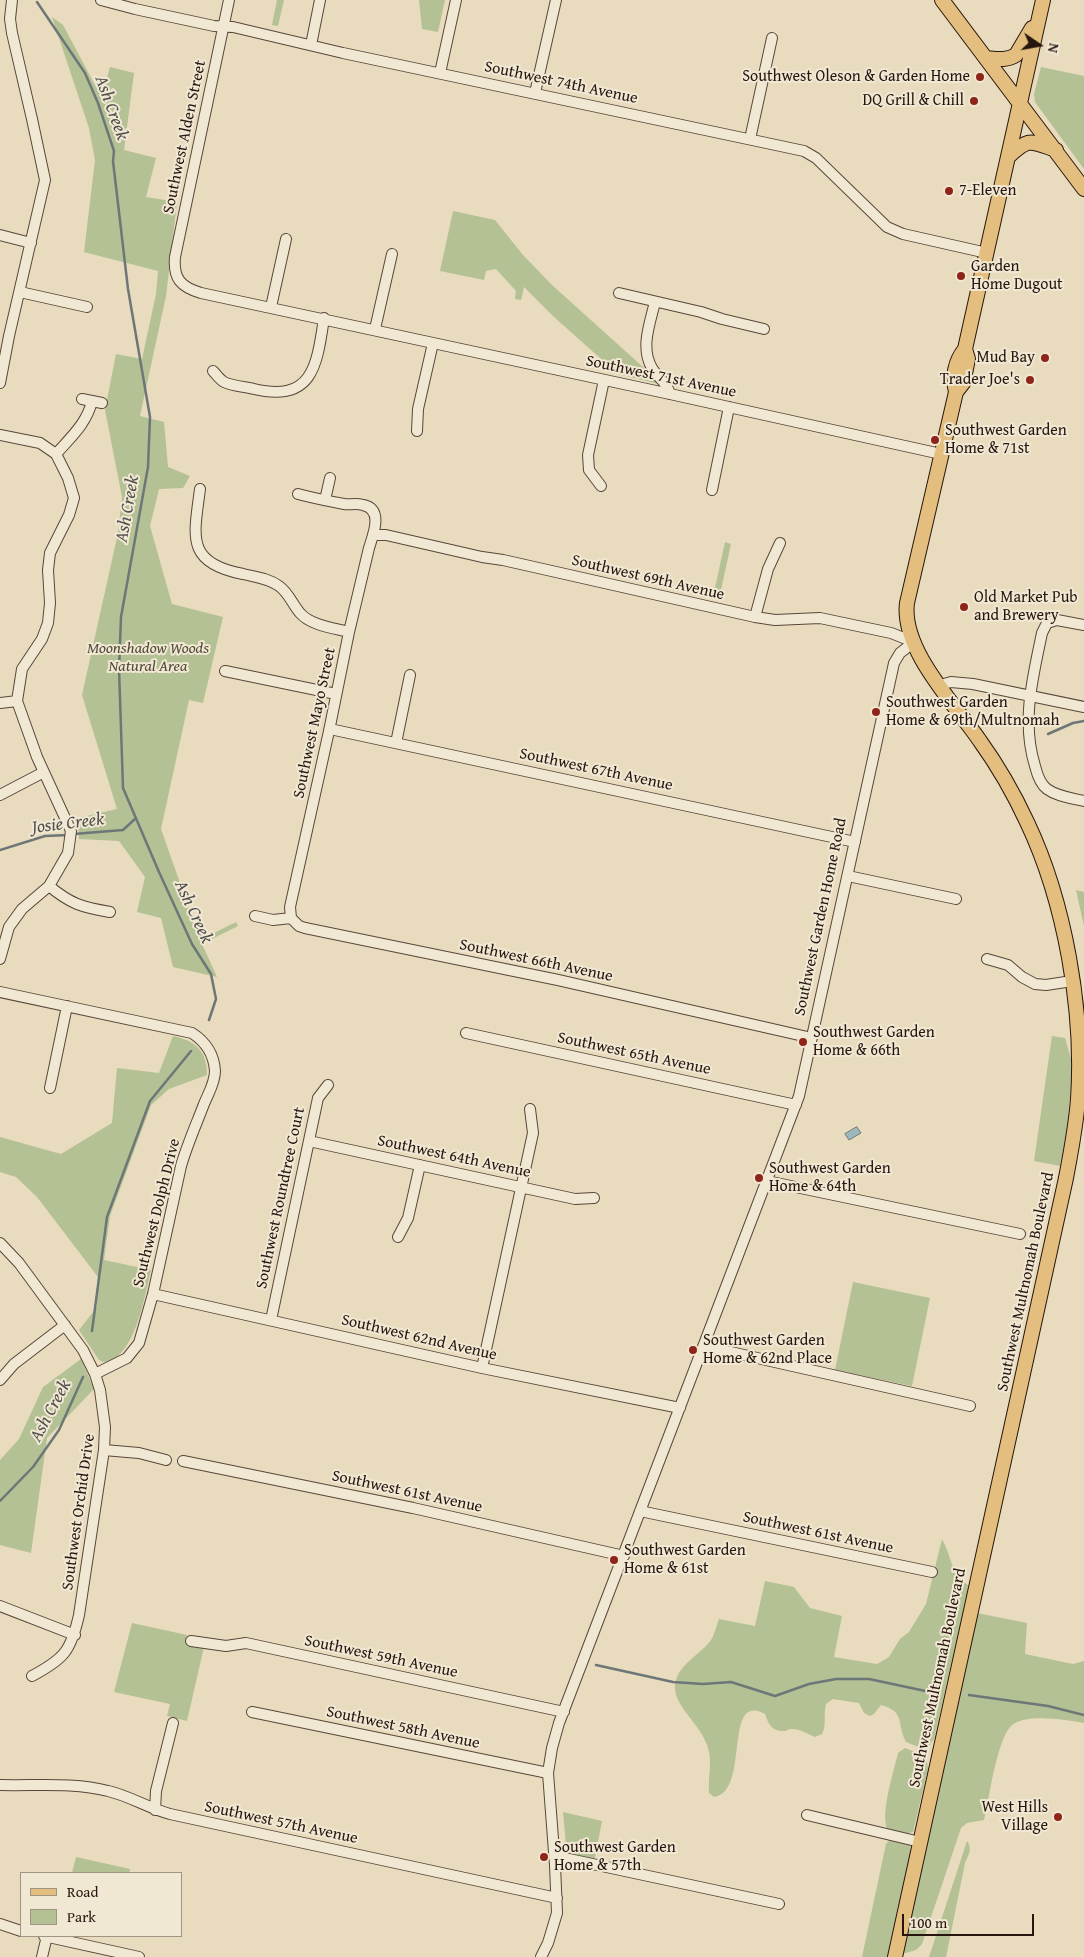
<!DOCTYPE html>
<html>
<head>
<meta charset="utf-8">
<style>
  body { margin:0 }
  #map { position:relative; width:1084px; height:1957px; overflow:hidden; background:#e9dbbd; font-family:"Gentium Book Plus",serif }
  canvas { display:block }
  .legend { position:absolute; left:20px; top:1872px; width:162px; height:65px; box-sizing:border-box; background:#f1e8d4; border:1px solid #a09485; margin:0; padding:6px 9px; list-style:none; font-size:15px; color:#27160f }
  .legend li { display:flex; align-items:center; gap:10px; height:25px }
  .legend b { width:25px; border:1px solid #a09485 }
  .north { position:absolute; left:1014px; top:20px; width:50px; height:50px; -webkit-text-stroke:4px #f1e8d4; paint-order:stroke; rotate:102deg; font-size:14px; font-weight:700; line-height:20px; text-align:center; color:#27160f }
  .north::after { content:''; display:block; margin:auto; width:18px; height:22px; background:#27160f; clip-path:polygon(50% 0,100% 100%,50% 72%,0 100%) }
  .scale { position:absolute; left:902px; top:1914px; width:132px; height:22px; box-sizing:border-box; border:2px solid #27160f; border-top:0; padding-left:6px; font-size:15px; line-height:18px; white-space:nowrap; color:#27160f; -webkit-text-stroke:4px #f1e8d4; paint-order:stroke }
</style>
</head>
<body>
<div id="map">
<canvas width="1084" height="1957"></canvas>
<ul class="legend">
<li><b style="height:6px;background:#e4be7e"></b>Road</li>
<li><b style="height:14px;background:#b3c194"></b>Park</li>
</ul>
<div class="north">N</div>
<div class="scale">100 m</div>
</div>
<script>
const context = document.querySelector('canvas').getContext('2d');
context.lineJoin = 'round';
function fill(path, color) {
  context.fillStyle = color;
  context.fill(path, 'evenodd');
}
function strokePath(path, color, width, dash) {
  context.strokeStyle = color;
  context.lineWidth = width;
  context.lineCap = dash ? 'butt' : 'round';
  context.setLineDash(dash || []);
  context.stroke(path);
}
function write(font, color, halo, rows, align = 'center') {
  context.font = font + ' "Gentium Book Plus",serif';
  context.lineWidth = 4;
  context.setLineDash([]);
  context.textBaseline = 'middle';
  context.strokeStyle = halo;
  context.fillStyle = color;
  for (const [text, x, y, turn = 0] of rows) {
    context.save();
    context.translate(x, y);
    context.rotate((+turn || 0) * Math.PI / 180);
    context.textAlign = isNaN(turn) ? turn : align;
    if (halo) context.strokeText(text, 0, 0);
    context.fillText(text, 0, 0);
    context.restore();
  }
}
const green = new Path2D(`
  M277 0H284L278 26 272 25Z
  M419 0H445L438 32 422 29Z
  M52 17 63 25 96 87 104 90 110 67 134 73 124 150 156 158 146 197 177 202 166 296 140 416 164 422 168 467 190 476 183 488 159 489 150 526 172 604 223 617 203 703 189 700 161 829 200 940 236 922 238 926 202 944 217 977 173 967 161 918 137 912 145 877 119 841 79 839 78 818 117 809 82 695 118 533 122 497 105 410 116 354 142 359 156 294 158 271 84 252 95 160 89 128Z
  M1041 67 1084 76V169L1035 102 1034 94Z
  M453 211 495 220 523 255 552 285 663 385 618 374 554 317 524 287 521 300 515 299 516 291 496 269 486 271 484 280 440 271Z
  M725 542 731 544 719 599 713 597Z
  M1076 890 1084 892V926Z
  M173 1036C196 1041 207 1051 207 1075L169 1089 151 1105 110 1216 104 1260 151 1270C145 1294 135 1361 103 1362L99 1360 79 1330 97 1307 98 1277 37 1197 16 1177 0 1172V1137L61 1154 112 1123 117 1068 159 1073Z
  M1052 1036 1065 1038 1073 1066 1067 1131 1060 1166 1034 1161Z
  M853 1282 930 1298 912 1386 835 1370Z
  M81 1359 94 1389 47 1438 31 1553 0 1545V1460L19 1439 43 1387Z
  M942 1539C953 1559 949 1571 969 1586L934 1739 927 1749H924L906 1742C896 1723 906 1712 881 1705L874 1714 870 1716 864 1713 859 1703 833 1699 826 1704C823 1714 827 1724 822 1734L815 1737C808 1734 800 1729 792 1729 786 1729 790 1730 784 1731 772 1732 768 1723 765 1714 722 1691 751 1792 714 1797L709 1793C708 1766 716 1755 699 1730 690 1716 670 1698 676 1680 681 1663 701 1654 711 1640 715 1634 716 1626 719 1619L755 1626 765 1581 794 1587 810 1608 842 1616 834 1657 877 1664 889 1657 900 1639 909 1632 926 1604Z
  M977 1613 1027 1623 1025 1654 1073 1664 1084 1661V1723C1067 1720 1027 1713 1012 1725 997 1738 989 1799 984 1820L967 1823 961 1828 922 1944 916 1950 902 1954Z
  M132 1623 187 1635 185 1642 204 1647 187 1721 167 1716 170 1704 114 1692Z
  M905 1748 923 1755 927 1761 928 1769 913 1832 905 1834 888 1831C879 1817 894 1770 898 1753Z
  M563 1812 602 1821 594 1862 567 1856Z
  M890 1839 908 1842 910 1845 911 1852 887 1957H862L886 1844Z
  M967 1841C973 1848 968 1856 965 1863L946 1957H929Z
  M76 1857 130 1869 129 1873H72Z`);
const water = new Path2D(`
  M857 1127 861 1133 849 1140 845 1134Z`);
const stream = new Path2D(`
  M37 2 85 73 98 103 114 151 113 161 128 289 150 417 148 467 121 617 119 669 123 788 159 872 192 944 211 974 216 999 209 1020
  M1048 734 1073 723 1084 721
  M74 834 123 830 136 818
  M0 850 45 836 69 835
  M92 1331 107 1217 150 1101 191 1051
  M0 1501 33 1467 59 1430 83 1377
  M596 1665 673 1682 703 1684 731 1682 775 1696 809 1684 836 1679H869L930 1692
  M969 1695 1048 1706 1084 1715`);
const minor = new Path2D(`
  M101 0 135 9 214 26 233 27 343 53 804 151 816 158 887 227 903 234 987 253
  M229 0 175 257C173 279 181 287 201 293L670 394 941 454
  M311 45 320 0
  M440 73 456 0
  M535 93 556 0
  M750 139 772 38
  M0 235 31 243
  M20 292 87 307
  M619 293 701 312 722 319 764 329
  M655 302C650 323 640 348 652 368 658 378 667 382 670 394
  M271 307 286 239
  M375 329 392 254
  M213 371C216 374 220 380 224 382 232 386 246 387 254 389 313 403 317 365 324 318
  M0 383 9 336 45 180 32 119 12 33 10 19 12 0
  M82 399 102 403
  M417 431 418 409 433 343
  M0 435 40 443 56 454 68 478 74 498 69 515 50 553 48 570 50 603 48 623 42 639 22 669 17 701 37 757 71 831 68 853 49 886 22 909 9 927 0 959
  M56 454C71 437 87 423 92 401
  M601 486 589 470 588 455 604 380
  M200 489C194 536 185 563 243 574 255 577 268 578 279 586 289 593 292 604 300 613 310 625 333 628 349 632
  M712 490 729 407
  M325 500 330 478
  M375 535H386L482 557 503 560 755 617 775 620 820 618 891 633 914 642
  M755 617 768 569 780 543
  M1084 625 1057 620 1047 623 1042 633C1033 677 1021 721 1035 766 1037 774 1040 784 1047 789 1058 797 1072 798 1084 801
  M225 671 336 694
  M940 685 951 682 973 684 1084 707
  M0 703 17 701
  M330 729 855 842
  M396 743 410 675
  M0 795 44 772
  M848 876 956 899
  M49 886C71 904 81 907 110 912
  M255 916 273 920 291 918
  M291 918 299 926 305 928 558 980 812 1038
  M291 918 290 907 329 731 349 632 369 548C373 535 384 509 363 505 356 503 350 505 344 504 328 501 313 498 298 494
  M987 959 1008 965 1022 977 1035 984 1046 985 1072 981
  M0 992 192 1033C206 1042 214 1055 215 1071 215 1083 208 1094 204 1104 196 1125 187 1145 181 1166L153 1294 139 1343 127 1358 95 1374
  M466 1033 796 1105
  M50 1088 67 1006
  M309 1141 575 1199 594 1198
  M767 1181 1020 1234
  M398 1237 408 1218 420 1165
  M0 1243 19 1263 83 1350 95 1374 100 1390 105 1427 104 1450 79 1615C71 1651 64 1659 32 1676
  M153 1294 482 1368 680 1408
  M271 1320 318 1098 328 1085
  M704 1346 970 1406
  M482 1368 533 1133 530 1109
  M0 1380 14 1364 65 1325
  M104 1450 139 1453 166 1460
  M183 1461 413 1508 624 1556
  M640 1511 932 1572
  M0 1606 75 1635
  M191 1641 226 1646 246 1643 564 1712
  M252 1712 548 1773
  M0 1785C35 1786 74 1782 108 1791 130 1796 148 1808 170 1814L557 1898
  M155 1810 156 1791 173 1723
  M807 1815 920 1842
  M555 1856 779 1904
  M0 1924 21 1931
  M44 1936 139 1957
  M42 1957 47 1936
  M541 1957 548 1943 557 1913 555 1865 548 1773 552 1748 559 1723 799 1096 894 663 900 653 914 642`);
const major = new Path2D(`
  M942 0 1084 189
  M986 58C997 59 1006 61 1016 55L1032 28
  M1008 157C1029 137 1030 141 1056 150
  M956 392C952 377 955 361 965 349
  M895 1957 1066 1178C1071 1152 1076 1126 1078 1099 1084 1011 1065 902 1027 822 1014 794 998 766 980 741 955 704 901 650 907 603L956 392 963 383 968 359 965 349 1043 0`);
const markers = [
  [980,77,5,"#8f2418"],
  [974,101,5,"#8f2418"],
  [949,191,5,"#8f2418"],
  [961,276,5,"#8f2418"],
  [1045,358,5,"#8f2418"],
  [1030,380,5,"#8f2418"],
  [935,440,5,"#8f2418"],
  [964,607,5,"#8f2418"],
  [876,712,5,"#8f2418"],
  [803,1042,5,"#8f2418"],
  [759,1178,5,"#8f2418"],
  [693,1350,5,"#8f2418"],
  [614,1560,5,"#8f2418"],
  [1058,1817,5,"#8f2418"],
  [544,1857,5,"#8f2418"]
];
const poiNames = [
  ["Southwest Oleson & Garden Home",970,77,"right"],
  ["DQ Grill & Chill",964,101,"right"],
  ["7-Eleven",959,191],
  ["Garden",971,267],
  ["Home Dugout",971,285],
  ["Mud Bay",1035,358,"right"],
  ["Trader Joe's",1020,380,"right"],
  ["Southwest Garden",945,431],
  ["Home & 71st",945,449],
  ["Old Market Pub",974,598],
  ["and Brewery",974,616],
  ["Southwest Garden",886,703],
  ["Home & 69th/Multnomah",886,721],
  ["Southwest Garden",813,1033],
  ["Home & 66th",813,1051],
  ["Southwest Garden",769,1169],
  ["Home & 64th",769,1187],
  ["Southwest Garden",703,1341],
  ["Home & 62nd Place",703,1359],
  ["Southwest Garden",624,1551],
  ["Home & 61st",624,1569],
  ["West Hills",1048,1808,"right"],
  ["Village",1048,1826,"right"],
  ["Southwest Garden",554,1848],
  ["Home & 57th",554,1866]
];
const streetNames = [
  ["Southwest 74th Avenue",561,83,12],
  ["Southwest Alden Street",185,137,-78],
  ["Southwest 71st Avenue",661,377,12],
  ["Southwest 69th Avenue",648,578,13],
  ["Southwest Mayo Street",315,723,-78],
  ["Southwest 67th Avenue",596,770,12],
  ["Southwest Garden Home Road",821,917,-78],
  ["Southwest 66th Avenue",536,961,12],
  ["Southwest 65th Avenue",634,1054,12],
  ["Southwest 64th Avenue",454,1157,12],
  ["Southwest Roundtree Court",281,1198,-78],
  ["Southwest Dolph Drive",157,1213,-76],
  ["Southwest Multnomah Boulevard",1026,1282,-78],
  ["Southwest 62nd Avenue",419,1338,13],
  ["Southwest 61st Avenue",407,1492,12],
  ["Southwest Orchid Drive",79,1512,-82],
  ["Southwest 61st Avenue",818,1533,12],
  ["Southwest 59th Avenue",381,1657,12],
  ["Southwest Multnomah Boulevard",938,1678,-78],
  ["Southwest 58th Avenue",403,1728,12],
  ["Southwest 57th Avenue",281,1823,12]
];
const parkNames = [
  ["Moonshadow Woods",148,649],
  ["Natural Area",148,667]
];
const waterNames = [
  ["Ash Creek",111,108,70],
  ["Ash Creek",128,509,-80],
  ["Josie Creek",68,824,-7],
  ["Ash Creek",193,912,65],
  ["Ash Creek",51,1411,-62]
];
fill(green, '#b3c194');
fill(water, '#9db8bc');
strokePath(water, '#6e7777', 1);
strokePath(stream, '#6e7777', 2.5);
strokePath(minor, '#58473a', 12);
strokePath(major, '#27160f', 16);
strokePath(minor, '#f1e8d4', 10);
strokePath(major, '#e4be7e', 14);
for (const [x, y, r, color] of markers) {
  const dot = new Path2D();
  dot.arc(x, y, r, 0, 2 * Math.PI);
  context.fillStyle = color;
  context.fill(dot);
  strokePath(dot, '#f1e8d4', 2);
}
write('16px', '#27160f', '#f1e8d4', poiNames, 'left');
write('16px', '#27160f', '#f1e8d4', streetNames);
write('italic 16px', '#514937', '#f1e8d4', parkNames);
write('italic 18px', '#504f4c', '#f1e8d4', waterNames);
</script>
</body>
</html>
